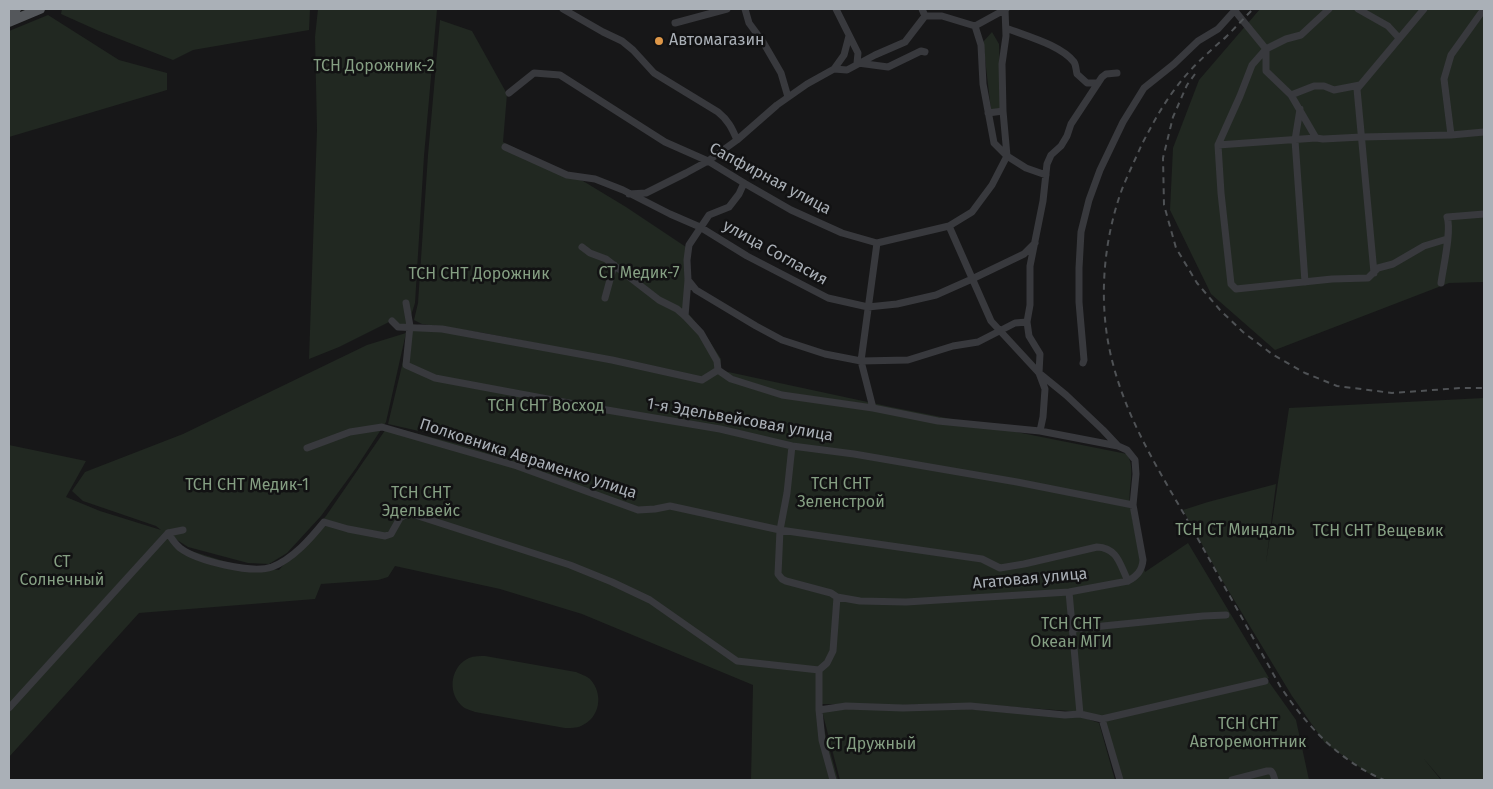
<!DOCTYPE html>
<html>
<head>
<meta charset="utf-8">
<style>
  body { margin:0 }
  #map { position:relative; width:1493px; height:789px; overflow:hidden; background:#171718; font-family:"Fira Sans",sans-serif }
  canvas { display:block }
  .frame { position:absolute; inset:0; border:10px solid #aab0b7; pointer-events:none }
</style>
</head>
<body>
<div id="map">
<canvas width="1493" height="789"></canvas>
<div class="frame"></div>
</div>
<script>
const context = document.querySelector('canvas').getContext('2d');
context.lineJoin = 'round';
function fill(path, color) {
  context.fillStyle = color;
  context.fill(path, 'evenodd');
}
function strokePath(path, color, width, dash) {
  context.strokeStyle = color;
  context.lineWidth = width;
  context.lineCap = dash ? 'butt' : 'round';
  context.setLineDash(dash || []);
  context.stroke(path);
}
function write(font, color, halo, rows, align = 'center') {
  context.font = font + ' "Fira Sans",sans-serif';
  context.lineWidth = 5;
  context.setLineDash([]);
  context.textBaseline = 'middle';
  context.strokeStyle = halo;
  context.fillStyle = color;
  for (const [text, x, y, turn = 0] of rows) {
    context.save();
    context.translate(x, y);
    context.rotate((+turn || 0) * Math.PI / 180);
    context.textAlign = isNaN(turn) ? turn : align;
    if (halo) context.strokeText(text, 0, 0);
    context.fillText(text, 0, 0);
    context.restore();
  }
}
const green = new Path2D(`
  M62 9H310L309 30 193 50 173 60 99 31 61 14Z
  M318 9H437L424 156 415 303 408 325H398L393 320 339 347 309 359 317 130 315 37Z
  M1260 9H1484V282L1449 283 1275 350 1211 294 1170 210 1173 148 1199 80Z
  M48 15 119 60 167 73V90L9 137V31Z
  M440 20 472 31 507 94 503 142 583 181 626 207 686 247 688 313 705 334 721 359 719 370 891 407 1127 454C1136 469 1128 487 1130 503 1133 527 1139 549 1145 572L1188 543 1269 678 1102 717 1083 712 959 703 901 705 819 704 826 737 838 780H751L753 685 582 614 500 589 395 566 388 577 378 580 321 584 315 599 139 613 9 757V445L86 461 66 497 100 511 161 530 156 526 83 501 72 491 85 472 183 434 367 345 406 333 386 422 356 468 321 516 287 553 269 564 248 563 188 547 174 538 185 549 230 563 279 570 326 516 388 426 520 460 445 437 388 424 412 324 626 361 484 333 422 324 414 320 418 303 428 155Z
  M992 32 999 44 1001 108 991 110 983 42Z
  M1484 398V450H1483L1484 780H1442L1424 759 1441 780H1381L1368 773 1325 743 1292 696 1219 575 1183 510 1208 502 1276 484 1266 563 1289 408Z
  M485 656 576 672C580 674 587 676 590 679 604 694 600 718 581 726 577 728 570 728 565 728L475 712C471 710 464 709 461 705 447 691 451 666 469 658 474 656 480 656 485 656Z
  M1269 682 1296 720 1309 780H1121L1105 721Z
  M948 708 1080 716 1099 723 1115 780H840L822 711 848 709Z`);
const minor = new Path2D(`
  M563 9 603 32 622 41 633 50 654 73 718 112C728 120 732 128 737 140
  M745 9 749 23 763 42 781 73 788 97
  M836 9 858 53 857 63
  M922 9 925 16
  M1329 9 1301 35 1286 39 1266 49 1252 65 1240 96 1218 145 1221 193 1231 284 1236 289 1332 279 1368 278 1378 268 1393 264 1424 246 1447 239
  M1358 9 1388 26 1399 38
  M1235 11 1266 49V71L1291 95 1316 138 1323 139 1362 137 1451 135 1484 132
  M675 23 727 9
  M975 26 1006 9
  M1006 28C1026 36 1061 45 1074 62 1076 65 1076 70 1077 74L1087 83H1098
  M858 63 888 67 921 51 925 52
  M834 69 844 55 849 36
  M509 93 534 73 560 75 665 142 708 161 744 183 791 210 842 233 877 243 949 226 972 212 992 185 1007 156 1003 111
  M1291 95 1314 86H1324L1334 90 1360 85
  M1300 109 1295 140 1305 282
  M988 113 1003 111 1002 64 1006 36 1005 9
  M1451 135 1444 79 1451 55 1481 13
  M1218 145 1316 138
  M505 147 567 175 595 179 623 190 670 214 700 227 747 256 828 298 868 307 897 304 936 295 972 279 1024 254 1035 243
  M629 194 646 193 686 173 708 161 737 140 777 105 807 84 834 69 847 70 875 55 905 42 925 16H942L975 26 981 45 983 84 994 143 1007 156 1026 168 1046 175
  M949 226 991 321 1039 373 1066 395 1103 430 1118 446
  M582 247 590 253 606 259 659 300 677 309 685 316 701 333 717 361 718 370
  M1374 273 1357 89 1424 9
  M688 280 696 290 756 326 782 340 825 354 861 361 908 360 953 346 978 342 1015 323 1027 322
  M1441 283C1443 268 1452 230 1447 217L1484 214
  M605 298 614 265
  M406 303 410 326 406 365 435 378 601 409 720 429 792 446 854 454 1017 482 1133 505
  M685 316 688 280 687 260 689 245 709 215 729 207 739 194 744 183
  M392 321 398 327 442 329 612 360 702 380 718 370
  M1083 363 1084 360 1079 302V268L1081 232 1089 200 1100 170 1123 122 1144 88 1174 64 1198 41 1218 29 1236 9
  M718 370 731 379 782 395 873 408 938 421 1040 431 1118 446 1127 450 1135 460 1136 474 1133 505 1143 560C1142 571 1137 576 1128 581L1069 592 906 602 860 601 837 597 831 593 786 581 782 579 778 574 780 530 787 493 792 446
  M873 408 861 361 877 243
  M1040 431 1043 417 1045 389 1039 373 1040 354 1029 336 1027 322 1030 305V266L1043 201 1047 164 1051 155 1061 146 1067 136 1071 124 1102 77 1106 74 1117 73
  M307 448 350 432 382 427 517 466 638 510 655 509 670 506 780 530 982 559 1000 568 1024 564 1097 547C1118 548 1120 565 1128 581
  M168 533C172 539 174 543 180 548 197 561 252 574 272 567 293 559 311 538 324 522L348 529 385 536 391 534 400 518 409 513 570 565 612 582 650 600 737 661 819 670V710L822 740 833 780
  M1069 592 1080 714 1102 719 1120 780
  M1073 629 1203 616 1226 615
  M819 670 827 663 833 651 837 597
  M9 708 168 533 183 530
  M819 710 846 706 903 708 970 706 1065 715 1080 714
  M1102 719 1265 681
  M1232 780 1267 771H1271L1273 774 1275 780`);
const primary = new Path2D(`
  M9 12 16 9
  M9 22 40 9`);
const rail = new Path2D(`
  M1228 35C1209 52 1190 68 1175 89 1162 106 1152 125 1142 144 1135 160 1127 176 1121 192 1102 246 1098 309 1113 364 1127 418 1156 466 1184 514 1216 571 1248 629 1280 686 1306 725 1339 761 1384 780
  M1224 39 1253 9
  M1195 74 1187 85 1173 117 1163 158 1164 205 1176 248 1197 283 1220 310 1243 332 1272 354 1305 373 1337 386 1392 393 1461 388H1484`);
const markers = [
  [659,41,5,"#de9748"]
];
const poiNames = [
  ["Автомагазин",669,41]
];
const parkNames = [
  ["ТСН Дорожник-2",374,67],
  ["СТ Медик-7",639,274],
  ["ТСН СНТ Дорожник",479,275],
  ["ТСН СНТ Восход",546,407],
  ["ТСН СНТ",841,485],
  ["Зеленстрой",841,503],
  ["ТСН СНТ Медик-1",247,486],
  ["ТСН СНТ",421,494],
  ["Эдельвейс",421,512],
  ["ТСН СТ Миндаль",1235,531],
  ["ТСН СНТ Вещевик",1378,532],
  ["СТ",62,563],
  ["Солнечный",62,581],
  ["ТСН СНТ",1071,625],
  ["Океан МГИ",1071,643],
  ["ТСН СНТ",1248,725],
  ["Авторемонтник",1248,743],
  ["СТ Дружный",871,745]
];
const streetNames = [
  ["Сапфирная улица",770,179,28],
  ["улица Согласия",775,253,29],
  ["1-я Эдельвейсовая улица",740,420,10],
  ["Полковника Авраменко улица",528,459,18],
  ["Агатовая улица",1030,579,-5]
];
fill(green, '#212821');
strokePath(minor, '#38393d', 7);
strokePath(primary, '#54575b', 10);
strokePath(rail, '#4f5255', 2, [6, 5]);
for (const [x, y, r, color] of markers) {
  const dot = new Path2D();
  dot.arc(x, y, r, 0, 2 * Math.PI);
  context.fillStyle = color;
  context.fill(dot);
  strokePath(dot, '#121213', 2);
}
write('16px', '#aab0b7', '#121213', poiNames, 'left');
write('16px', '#859f83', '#121213', parkNames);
write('16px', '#aab0b7', '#121213', streetNames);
</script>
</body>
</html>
